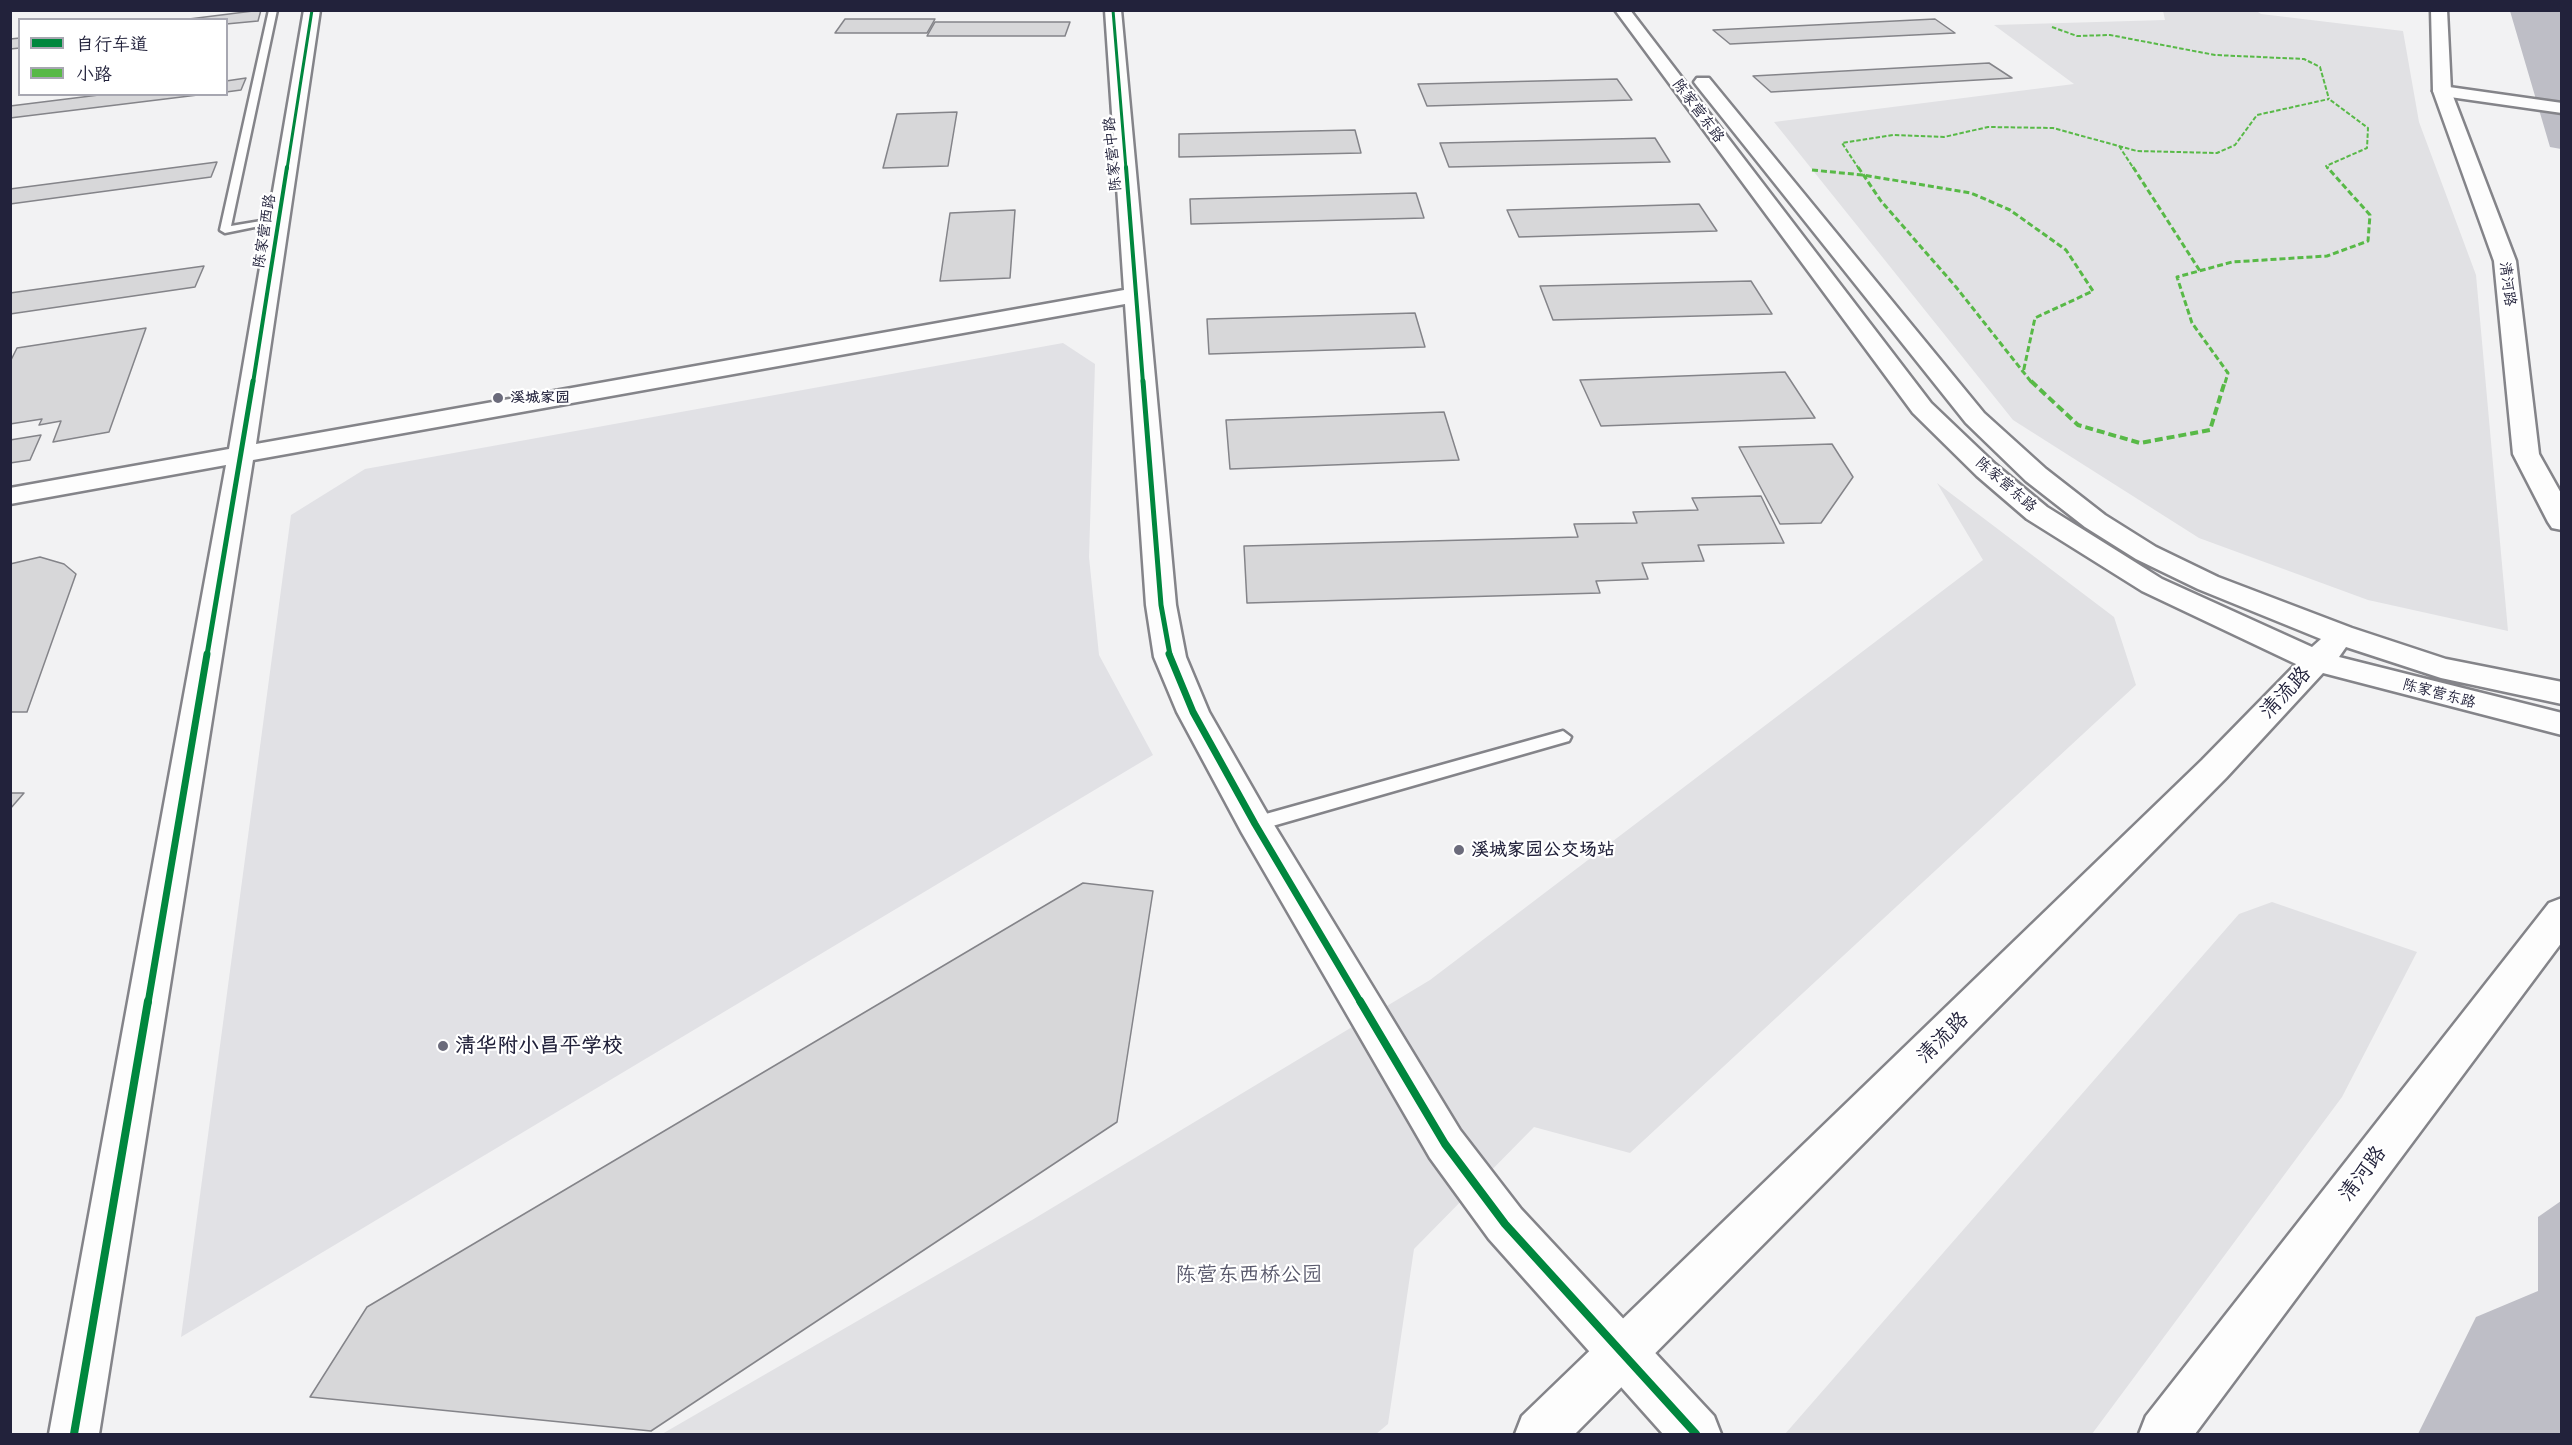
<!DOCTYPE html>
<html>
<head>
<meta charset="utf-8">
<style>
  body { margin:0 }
  #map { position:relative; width:2572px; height:1445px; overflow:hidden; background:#f2f2f3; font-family:"Patrick Hand","LXGW WenKai TC",sans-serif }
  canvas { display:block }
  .frame { position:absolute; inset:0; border:12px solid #22223b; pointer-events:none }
  .legend { position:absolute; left:18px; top:18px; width:210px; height:78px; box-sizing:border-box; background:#fff; border:2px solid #a7a7b1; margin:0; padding:8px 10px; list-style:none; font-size:18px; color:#22223b }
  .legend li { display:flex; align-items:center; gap:12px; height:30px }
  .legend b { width:30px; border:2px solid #a7a7b1 }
</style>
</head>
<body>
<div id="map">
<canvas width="2572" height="1445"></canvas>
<div class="frame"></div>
<ul class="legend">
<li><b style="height:8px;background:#00873e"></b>自行车道</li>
<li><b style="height:8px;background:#58b947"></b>小路</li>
</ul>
</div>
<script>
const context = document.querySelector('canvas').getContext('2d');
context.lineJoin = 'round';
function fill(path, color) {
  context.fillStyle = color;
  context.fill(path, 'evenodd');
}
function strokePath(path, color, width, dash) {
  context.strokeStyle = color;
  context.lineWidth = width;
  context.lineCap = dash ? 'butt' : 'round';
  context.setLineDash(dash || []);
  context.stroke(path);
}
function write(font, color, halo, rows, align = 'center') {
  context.font = font + ' "Patrick Hand","LXGW WenKai TC",sans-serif';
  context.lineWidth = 4.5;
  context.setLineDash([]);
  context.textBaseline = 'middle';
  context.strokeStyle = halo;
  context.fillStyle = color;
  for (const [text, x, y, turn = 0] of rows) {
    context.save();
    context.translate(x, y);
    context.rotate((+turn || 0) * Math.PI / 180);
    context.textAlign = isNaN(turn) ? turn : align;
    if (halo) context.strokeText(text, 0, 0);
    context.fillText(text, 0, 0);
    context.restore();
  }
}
const built = new Path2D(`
  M1063 343 1095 364 1089 557 1099 655 1153 755 181 1337 291 515 365 469Z`);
const green = new Path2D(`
  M2255 10 2261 14 2403 31 2419 122 2476 275 2508 631 2368 600 2199 538 2013 420 1774 122 2074 84 1994 25 2165 20 2163 11H2166Z
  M1937 483 2114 617 2136 685 1630 1153 1534 1127 1414 1249 1388 1424 1376 1434H662L1032 1220 1430 980 1983 560Z
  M2272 902 2417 952 2342 1097 2092 1434H1785L2239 914Z`);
const water = new Path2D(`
  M2510 11H2561V149L2550 147Z
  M2561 1201V1434H2418L2476 1317 2538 1291V1217Z`);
const building = new Path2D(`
  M261 10 258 21 226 24V20H181Z
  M845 19H935L927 33H835Z
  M1935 19 1955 33 1730 44 1713 30Z
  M935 22H1070L1065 36H927Z
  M20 38V48L10 49V39Z
  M1989 63 2012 78 1771 92 1753 76Z
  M246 78 241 90 226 92V81Z
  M1617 79 1632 100 1427 106 1418 84Z
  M107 94H206L10 118V106Z
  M957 112 948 166 883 168 897 114Z
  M1355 130 1361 153 1179 157V134Z
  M1655 138 1670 162 1449 167 1440 143Z
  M217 162 211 177 10 204V189Z
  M1416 193 1424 218 1191 224 1190 199Z
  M1699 204 1717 231 1519 237 1507 210Z
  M1015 210 1010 278 940 281 950 213Z
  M204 266 195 287 10 314V293Z
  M1751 281 1772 314 1553 320 1540 286Z
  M1415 313 1425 347 1209 354 1207 319Z
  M146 328 109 432 53 442 61 421 39 425 42 419 10 424V362L17 348Z
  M1785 372 1815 418 1601 426 1580 380Z
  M1444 412 1459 460 1230 469 1226 420Z
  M41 435 30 460 10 463V440Z
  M1832 444 1853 477 1821 523 1780 524 1739 447Z
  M1761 496 1784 543 1698 545 1704 561 1642 563 1648 579 1596 581 1600 593 1247 603 1244 546 1578 537 1574 524 1637 523 1633 512 1698 510 1692 498Z
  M40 557 64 564 76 574 27 712H10V564Z
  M10 793H24L10 809Z
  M1083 883 1153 891 1117 1122 651 1431 310 1397 367 1307Z`);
const service = new Path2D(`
  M269 10H277L231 226 279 218 284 221 225 233 220 230Z
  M1563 731 1571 737 1569 741 1255 831 1249 829 1246 824 1249 819 1255 817Z`);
const minor = new Path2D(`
  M304 10H320L256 444 1124 290 1105 10H1121L1176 605 1186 657 1209 712 1268 815 1460 1130 1521 1209 1714 1416 1721 1434H1663L1489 1239 1430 1158 1242 833 1177 712 1154 657 1146 605 1125 304 253 460 99 1434H49L226 465 10 504V488L229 449Z
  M2442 86 2562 103V113L2436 95 2433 91Z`);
const tertiary = new Path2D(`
  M1615 10H1630L1931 403 1995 464 2047 507 2162 579 2312 647 2321 639 2198 589 2136 559 2085 527 2026 481 1966 423 1697 86 1694 82 1697 78H1709L1984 413 2046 469 2105 515 2156 547 2218 577 2352 628 2446 659 2562 682V704L2441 678 2346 647 2339 657 2562 713V735L2323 673 2226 778 1575 1434H1515L1522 1416 2202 760 2296 664 2142 591 2027 519 1977 476 1913 413Z
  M2431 10H2447L2451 91 2516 261 2539 454 2562 495V530L2552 528 2548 522 2513 454 2494 261 2433 91Z
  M2562 898V942L2195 1434H2139L2146 1416 2549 903Z`);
const quietFar2 = new Path2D(`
  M2052 27 2077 36 2110 35 2215 55 2304 59 2320 67 2329 99
  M2119 146 2134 169
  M1859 169 1842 143 1893 135 1944 137 1988 127 2053 128 2137 151 2217 153 2235 145 2257 115 2329 99
  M2328 169 2326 166 2367 148 2368 128 2329 99`);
const quietFar1 = new Path2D(`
  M1858 167 1881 201 1956 287 2032 383
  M2133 167 2200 271
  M1812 170 1863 175 1971 193 2010 210 2066 250 2093 291 2035 318 2023 373
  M2225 383 2228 373 2192 323 2177 277 2232 262 2327 256 2368 241 2370 215 2327 167`);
const quiet = new Path2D(`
  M2031 381 2078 425 2140 443 2210 430 2225 381`);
const cyclewayFar4 = new Path2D(`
  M1113 10 1126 169
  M287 169 312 10`);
const cyclewayFar3 = new Path2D(`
  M1126 167 1143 383
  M253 383 287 167`);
const cyclewayFar2 = new Path2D(`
  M1143 381 1161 605 1170 655
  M207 655 253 381`);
const cyclewayFar1 = new Path2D(`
  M1169 654 1193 712 1255 824 1361 1003
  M148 1003 207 654`);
const cycleway = new Path2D(`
  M1360 1001 1445 1144 1505 1224 1696 1434
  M74 1434 148 1001`);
const markers = [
  [498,398,6,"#6b6b7b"],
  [1459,850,6,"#6b6b7b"],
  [443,1046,6,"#6b6b7b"]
];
const farStreetnames = [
  ["陈家营东路",1698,111,53],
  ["陈家营中路",1113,154,-95],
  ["陈家营西路",265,231,-81],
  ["清河路",2507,284,82],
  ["陈家营东路",2006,485,41],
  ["陈家营东路",2439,694,15]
];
const farPoinames = [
  ["溪城家园",510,398]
];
const poiNames = [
  ["溪城家园公交场站",1471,850]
];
const nearStreetnames = [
  ["清流路",2286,693,-47],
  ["清流路",1943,1038,-45],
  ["清河路",2363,1174,-53]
];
const nearPoinames = [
  ["清华附小昌平学校",455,1046]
];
const nearParknames = [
  ["陈营东西桥公园",1249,1275]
];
fill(built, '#e1e1e5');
fill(green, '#e1e1e4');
fill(water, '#bebec6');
fill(building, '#d7d7d9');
strokePath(building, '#848489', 1.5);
strokePath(service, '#848489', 5);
strokePath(minor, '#848489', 5);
strokePath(tertiary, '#848489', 5);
fill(service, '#fdfdfd');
fill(minor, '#fdfdfd');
fill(tertiary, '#fdfdfd');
strokePath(quietFar2, '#58b947', 2, [4.5, 2]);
strokePath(quietFar1, '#58b947', 3, [6, 3]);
strokePath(quiet, '#58b947', 4, [8, 4]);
strokePath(cyclewayFar4, '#00873e', 3);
strokePath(cyclewayFar3, '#00873e', 4);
strokePath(cyclewayFar2, '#00873e', 5);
strokePath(cyclewayFar1, '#00873e', 7);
strokePath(cycleway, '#00873e', 8);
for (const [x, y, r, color] of markers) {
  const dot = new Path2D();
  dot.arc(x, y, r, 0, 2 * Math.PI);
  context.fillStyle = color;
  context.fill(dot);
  strokePath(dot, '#fff', 2);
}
write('15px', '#22223b', '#fff', farStreetnames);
write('bold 15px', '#22223b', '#fff', farPoinames, 'left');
write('bold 18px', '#22223b', '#fff', poiNames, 'left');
write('21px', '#22223b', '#fff', nearStreetnames);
write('bold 21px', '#22223b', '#fff', nearPoinames, 'left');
write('21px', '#57576a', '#fff', nearParknames);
</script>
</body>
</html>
